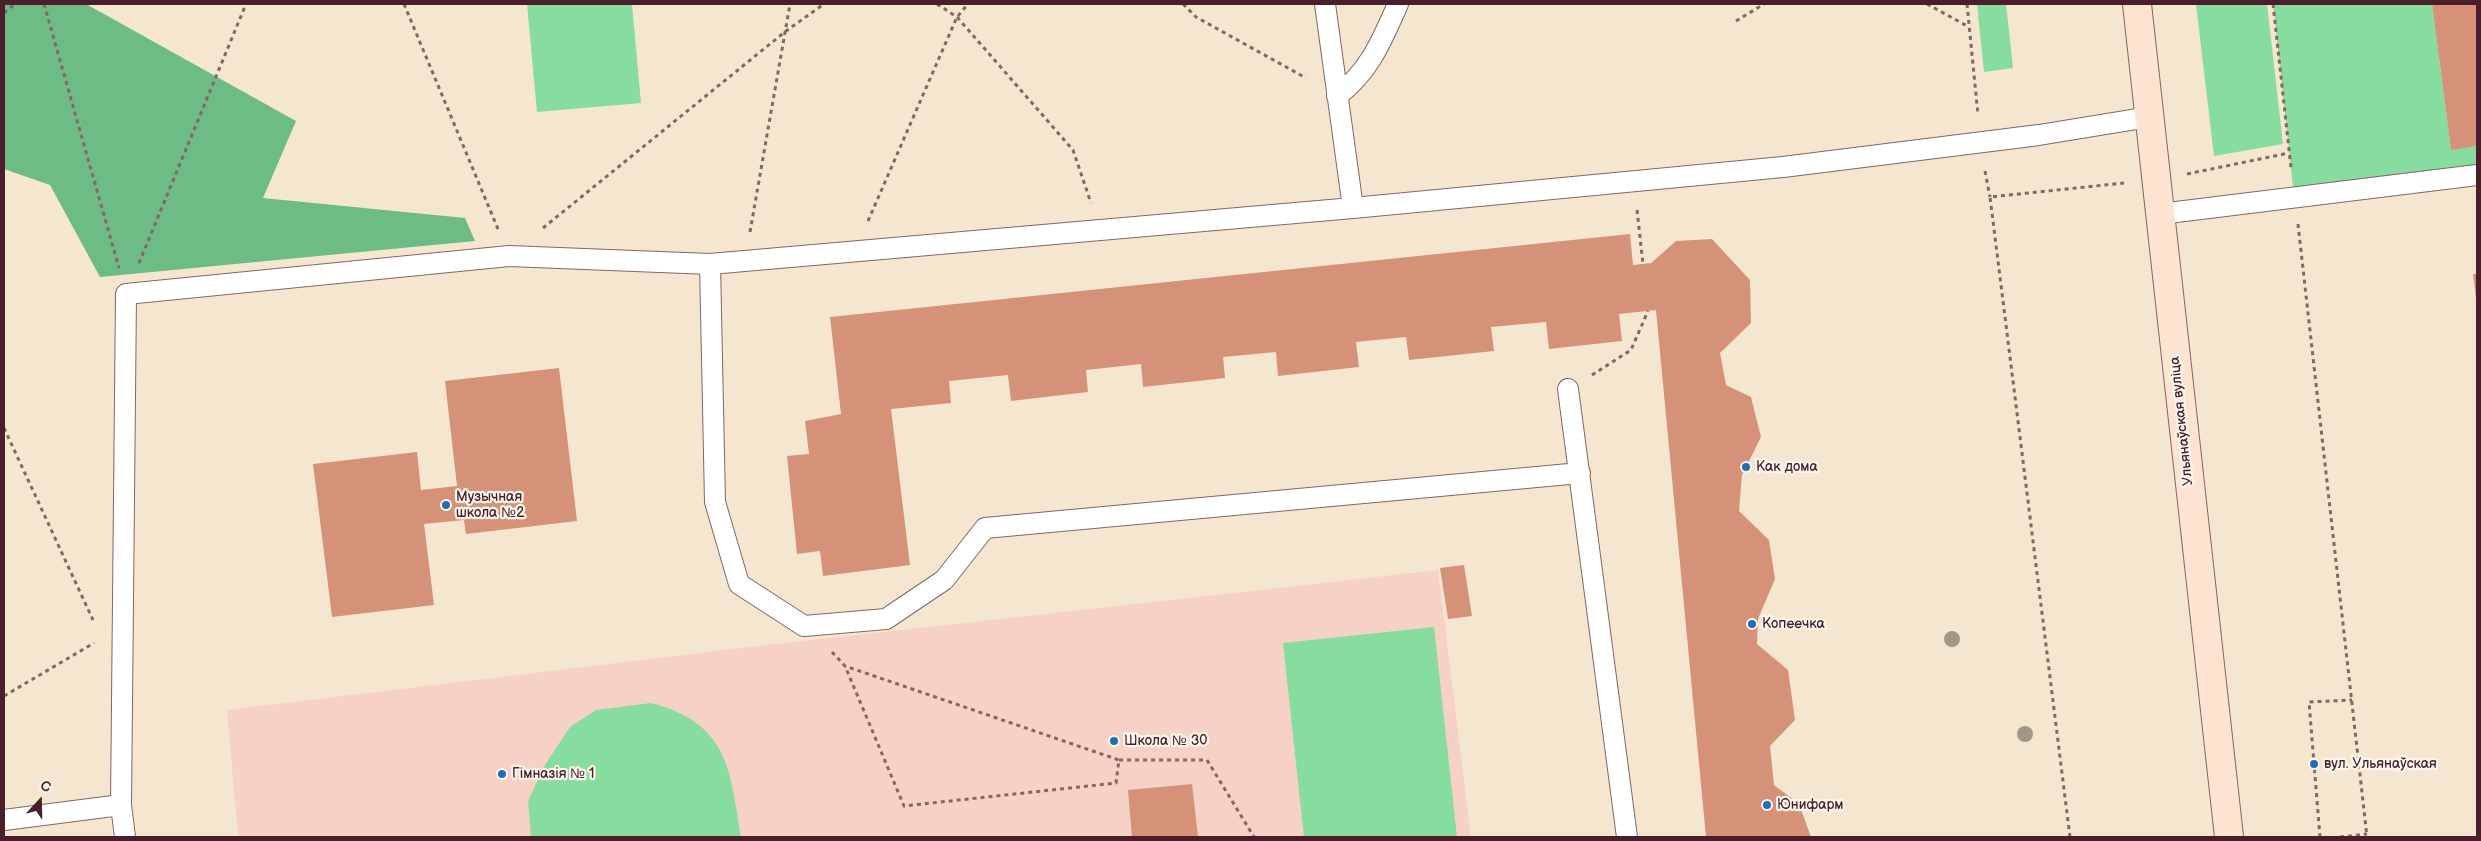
<!DOCTYPE html>
<html>
<head>
<meta charset="utf-8">
<style>
  body { margin:0 }
  #map { position:relative; width:2481px; height:841px; overflow:hidden; background:#f5e7cf; font-family:"Balsamiq Sans",sans-serif }
  canvas { display:block }
  .frame { position:absolute; inset:0; border:5px solid #4a1f2b; pointer-events:none }
  .north { position:absolute; left:15px; top:776px; width:50px; height:50px; -webkit-text-stroke:4px #fbf7ec; paint-order:stroke; rotate:21deg; font-size:14px; font-weight:700; line-height:20px; text-align:center; color:#4a1f2b }
  .north::after { content:''; display:block; margin:auto; width:18px; height:22px; background:#4a1f2b; clip-path:polygon(50% 0,100% 100%,50% 72%,0 100%) }
</style>
</head>
<body>
<div id="map">
<canvas width="2481" height="841"></canvas>
<div class="frame"></div>
<div class="north">С</div>
</div>
<script>
const context = document.querySelector('canvas').getContext('2d');
context.lineJoin = 'round';
function fill(path, color) {
  context.fillStyle = color;
  context.fill(path, 'evenodd');
}
function strokePath(path, color, width, dash) {
  context.strokeStyle = color;
  context.lineWidth = width;
  context.lineCap = dash ? 'butt' : 'round';
  context.setLineDash(dash || []);
  context.stroke(path);
}
function write(font, color, halo, rows, align = 'center') {
  context.font = font + ' "Balsamiq Sans",sans-serif';
  context.lineWidth = 4.5;
  context.setLineDash([]);
  context.textBaseline = 'middle';
  context.strokeStyle = halo;
  context.fillStyle = color;
  for (const [text, x, y, turn = 0] of rows) {
    context.save();
    context.translate(x, y);
    context.rotate((+turn || 0) * Math.PI / 180);
    context.textAlign = isNaN(turn) ? turn : align;
    if (halo) context.strokeText(text, 0, 0);
    context.fillText(text, 0, 0);
    context.restore();
  }
}
const built = new Path2D(`
  M1438 570 1471 837H238L227 710 758 646Z`);
const green = new Path2D(`
  M527 4H632L641 103 537 112Z
  M1977 4H2006L2013 68 1984 72Z
  M2196 4H2267L2283 144 2214 156Z
  M2273 4H2432L2451 149 2477 146V175L2294 196Z
  M1434 627 1457 837H1304L1283 643Z
  M651 703C728 723 730 769 741 837H531L528 801 545 765 570 727 596 710Z`);
const forest = new Path2D(`
  M4 4H86L296 121 263 198 465 218 475 241 100 277 50 185 4 169Z`);
const building = new Path2D(`
  M2432 4H2477V146L2451 150Z
  M1630 234 1633 265 1651 263 1676 241 1712 239 1750 280 1751 323 1720 353 1726 385 1751 397 1761 437 1742 475 1739 511 1769 540 1775 579 1758 619 1757 644 1788 670 1795 720 1770 746 1774 785 1799 804 1811 837H1706L1656 310 1619 314 1622 341 1549 349 1546 322 1491 327 1494 351 1409 360 1406 337 1356 342 1359 367 1278 376 1276 352 1223 357 1225 378 1143 387 1141 364 1086 370 1088 392 1011 401 1008 375 949 381 951 403 891 409 910 565 823 576 820 551 797 554 787 456 809 454 805 421 841 414 830 317Z
  M2473 274H2477V298H2476Z
  M559 368 577 521 466 534 464 520 424 524 434 605 332 617 313 464 417 452 421 490 457 486 445 381Z
  M1464 565 1472 616 1448 619 1440 568Z
  M1192 784 1198 837H1132L1128 790Z`);
const path = new Path2D(`
  M44 4 119 268
  M404 4 498 229
  M937 4 957 17 1073 150 1091 203
  M1183 4 1196 17 1306 78
  M1927 4 1969 27
  M1967 4 1978 115
  M2273 4 2291 168
  M4 13 15 4
  M1736 21 1764 4
  M1985 171 1990 197
  M2187 174 2289 153
  M1637 210 1643 264
  M868 221 957 17 968 4
  M2298 224 2367 837
  M543 228 786 31 824 4
  M750 232 790 4
  M139 263 246 4
  M1592 375 1631 350 1648 311
  M4 428 93 620
  M832 652 845 666 904 806 1116 783 1119 760 845 666
  M4 696 94 643
  M1119 760H1207L1254 837
  M2070 837 1990 197 2124 183
  M2320 837 2309 702 2352 700
  M2340 837 2367 834`);
const service = new Path2D(`
  M1325 4 1353 208
  M1337 96C1370 71 1382 40 1398 4
  M2160 214 2477 175
  M710 264 715 502 739 584 804 626 886 619 944 580 985 528 1580 473
  M1568 389 1627 837
  M4 820 121 805
  M125 837 121 805 126 294 509 256 710 264 1353 208 1783 167 2039 135 2149 117`);
const secondary = new Path2D(`
  M2137 4 2229 837`);
const trees = [
  [1952,639],
  [2025,734]
];
const markers = [
  [1746,467,5,"#1f6fb2"],
  [446,505,5,"#1f6fb2"],
  [1752,624,5,"#1f6fb2"],
  [1114,741,5,"#1f6fb2"],
  [2314,764,5,"#1f6fb2"],
  [502,774,5,"#1f6fb2"],
  [1767,805,5,"#1f6fb2"]
];
const streetNames = [
  ["Ульянаўская вуліца",2182,421,-96]
];
const poiNames = [
  ["Как дома",1756,467],
  ["Музычная",456,497],
  ["школа №2",456,513],
  ["Копеечка",1762,624],
  ["Школа № 30",1124,741],
  ["вул. Ульянаўская",2324,764],
  ["Гімназія № 1",512,774],
  ["Юнифарм",1777,805]
];
fill(built, '#f6d1c5');
fill(green, '#87dc9f');
fill(forest, '#6dbc86');
fill(building, '#d69278');
strokePath(service, '#866564', 22);
strokePath(secondary, '#866564', 30);
strokePath(path, '#866564', 3, [4, 4]);
strokePath(service, '#fff', 20);
strokePath(secondary, '#fde4d1', 28);
context.fillStyle = '#a19888';
for (const [x, y] of trees) {
  context.beginPath();
  context.arc(x, y, 8, 0, 2 * Math.PI);
  context.fill();
}
for (const [x, y, r, color] of markers) {
  const dot = new Path2D();
  dot.arc(x, y, r, 0, 2 * Math.PI);
  context.fillStyle = color;
  context.fill(dot);
  strokePath(dot, '#fbf7ec', 2);
}
write('14px', '#4a1f2b', '#fbf7ec', streetNames);
write('14px', '#4a1f2b', '#fbf7ec', poiNames, 'left');
</script>
</body>
</html>
